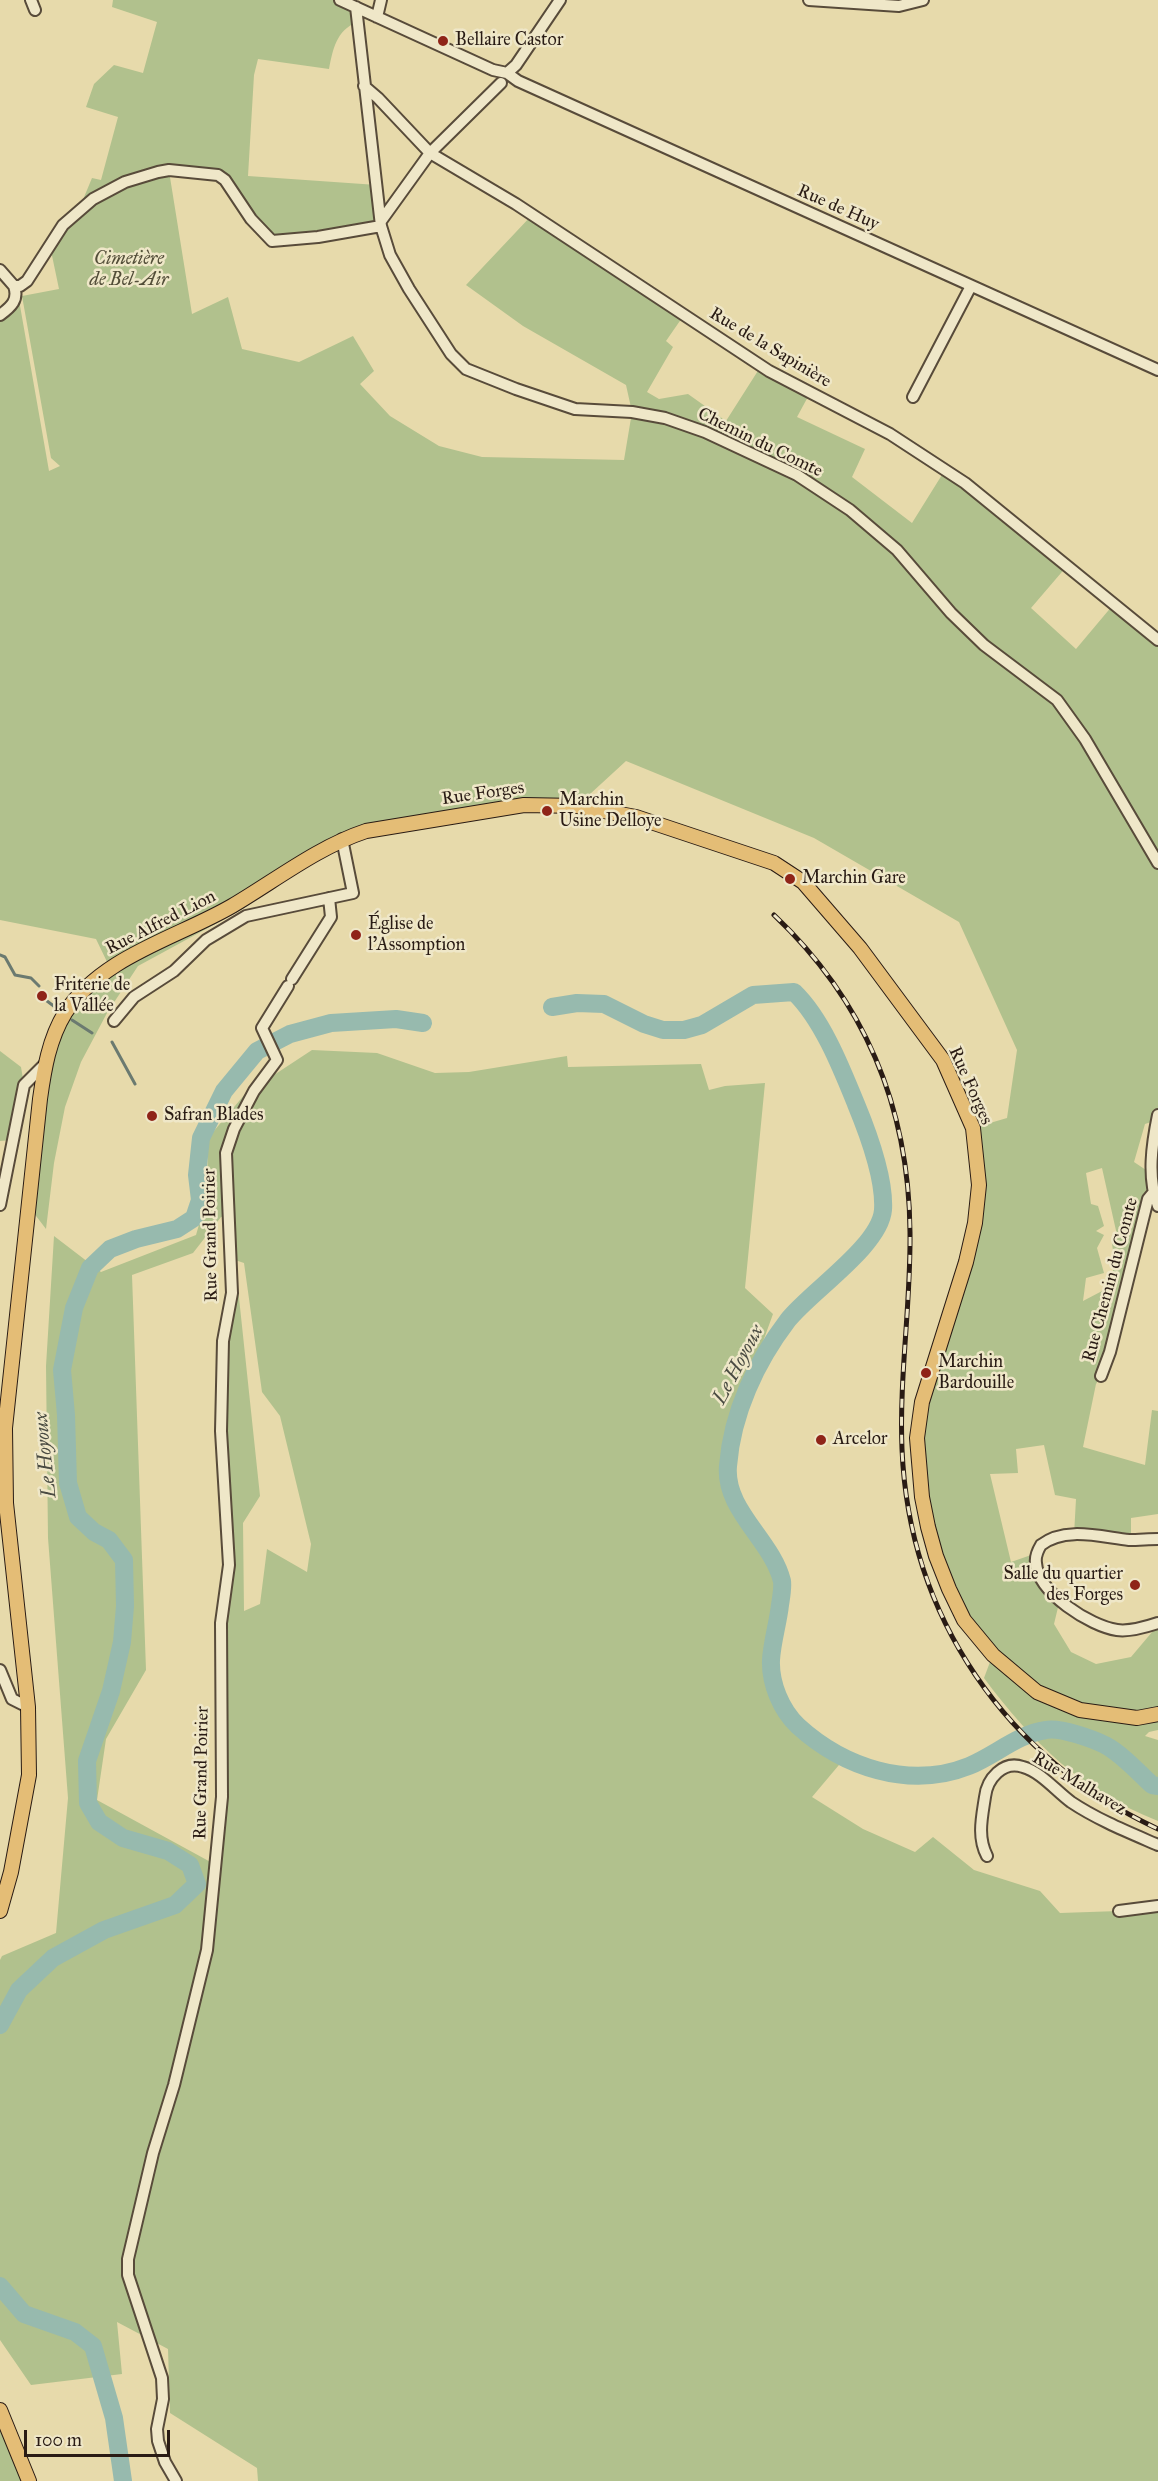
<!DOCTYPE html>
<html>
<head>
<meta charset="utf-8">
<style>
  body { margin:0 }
  #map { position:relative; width:1158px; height:2481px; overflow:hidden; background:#e7daab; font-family:"IM FELL Great Primer",serif }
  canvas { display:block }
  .scale { position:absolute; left:24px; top:2430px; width:146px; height:27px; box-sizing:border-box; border:3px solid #291b14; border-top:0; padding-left:8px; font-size:18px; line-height:21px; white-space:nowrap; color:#291b14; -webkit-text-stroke:4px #efe7c8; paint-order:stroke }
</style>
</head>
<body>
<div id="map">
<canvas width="1158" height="2481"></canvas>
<div class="scale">100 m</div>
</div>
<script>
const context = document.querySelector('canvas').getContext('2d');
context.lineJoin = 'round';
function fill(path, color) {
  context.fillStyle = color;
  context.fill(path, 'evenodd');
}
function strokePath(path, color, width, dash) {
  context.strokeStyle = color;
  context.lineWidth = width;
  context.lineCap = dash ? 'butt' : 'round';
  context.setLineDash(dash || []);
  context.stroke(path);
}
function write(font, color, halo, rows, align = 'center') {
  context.font = font + ' "IM FELL Great Primer",serif';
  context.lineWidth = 5;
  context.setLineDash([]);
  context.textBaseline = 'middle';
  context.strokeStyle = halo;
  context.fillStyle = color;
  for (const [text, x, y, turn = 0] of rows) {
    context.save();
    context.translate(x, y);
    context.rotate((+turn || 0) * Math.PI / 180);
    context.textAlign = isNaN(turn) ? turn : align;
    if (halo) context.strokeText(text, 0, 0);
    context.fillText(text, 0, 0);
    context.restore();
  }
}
const green = new Path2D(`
  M113 0H340L356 7 357 22C336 31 333 49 329 69L258 59 254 75 248 176 377 185 381 221 272 241 225 180 169 171 192 314 228 297 242 349 299 362 353 336 374 371 360 384 390 416 439 446 482 457 624 460 632 412 626 385 523 326 466 285 532 215 684 315 666 341 673 347 647 392 659 399 688 394 726 421 761 366 810 393 797 417 865 449 852 477 912 523 945 470 1067 566 1031 608 1076 649 1113 605 1158 640V1115L1157 1120 1145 1124 1134 1162 1152 1174 1153 1193 1101 1376 1096 1384 1083 1447 1145 1465 1152 1410 1158 1411V1514L1131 1518V1540L1074 1535 1076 1499 1055 1495 1044 1445 1016 1449 1018 1473 990 1474 1011 1562 1037 1553 1036 1563 1060 1599 1054 1624 1071 1652 1096 1664 1131 1657 1158 1625V1730L1149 1732 1145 1736 1158 1740V1821C1081 1790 1033 1744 984 1678L993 1654 964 1620 936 1556 917 1438 975 1223 973 1128 1007 1118 1017 1050 959 922 814 838 626 761 577 806 524 805 342 839 241 910 138 966 107 1013 81 1062 65 1107 54 1163 46 1229 30 1208 56 1030 110 968 96 939 0 920V315L19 300 49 471 60 466 51 458 22 296 59 289 50 246 77 214 92 178 101 180 118 117 86 107 94 84 114 65 143 73 157 22 112 7ZM1102 1168 1117 1235 1112 1243 1115 1266 1104 1290 1083 1301 1086 1278 1104 1273 1097 1248 1104 1235 1096 1231 1104 1226 1098 1206 1091 1204 1086 1173Z
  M312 1050 377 1053 435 1073 469 1072 567 1056 568 1067 701 1064 709 1090 725 1086 765 1083 745 1288 773 1314 733 1424 727 1470 734 1500 758 1534 782 1582 778 1624 771 1661 775 1687 783 1709 796 1725 844 1759 812 1797 863 1829 915 1852 933 1837 974 1870 1040 1891 1060 1913 1119 1911 1158 1906V2481H258L257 2468 170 2413 168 2349 117 2322 122 2374 31 2385 0 2340V1960L2 1956 56 1933 68 1798 48 1538 46 1366 54 1236 101 1272 196 1235 207 1197 208 1138 245 1094ZM228 1216 232 1293 221 1431 225 1597 216 1865 97 1800 106 1739 146 1670 132 1275 193 1253 221 1217ZM235 1260 244 1263 262 1392 280 1416 311 1544 307 1572 267 1549 260 1604 244 1611 243 1523 260 1496Z
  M0 1051 21 1067 24 1085 13 1140 0 1141Z
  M0 2425 24 2481H0Z`);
const stream = new Path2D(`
  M0 955 5 957 15 975 31 978 39 986
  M47 1001 59 1010
  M72 1020 92 1033
  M112 1042 135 1084`);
const river = new Path2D(`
  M552 1007 577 1003 604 1004 644 1024 663 1030H684L702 1025 753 995 794 992C822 1019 841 1067 856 1104 868 1133 885 1179 883 1210 880 1246 811 1291 788 1320 756 1362 732 1413 728 1466 724 1510 772 1540 782 1581 783 1588 781 1598 780 1605 778 1623 772 1642 771 1660 770 1683 781 1710 798 1726 843 1767 909 1790 969 1766 994 1756 1018 1734 1046 1730 1060 1727 1093 1739 1105 1745 1122 1754 1138 1772 1152 1785L1158 1786
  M0 2025 19 1990 53 1958 104 1930 175 1905 197 1884 190 1865 168 1851 123 1838 99 1822 88 1803 87 1761 111 1691 122 1642 125 1606 124 1560 109 1540 94 1532 78 1517 68 1483 66 1415 62 1370 74 1308 90 1268 110 1249 136 1239 177 1229 194 1218 200 1200 197 1175 201 1138 224 1091 257 1051 290 1034 331 1023 396 1019 423 1023
  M0 2286 24 2314 75 2332 93 2346 114 2418 123 2481`);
const minor = new Path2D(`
  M31 0 35 10
  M340 0 493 70 507 73
  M809 0 899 6 923 0
  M356 7 381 226 390 255 409 289 451 354 466 369 516 389 575 409 632 412 665 418 705 432 797 475 850 510 897 550 951 613 984 645 1057 700 1085 739 1158 863
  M377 17 381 0
  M507 73 518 81 1158 370
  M507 73 516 65 560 0
  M364 86 378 98 430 153 516 204 769 371 890 434 965 483 1158 640
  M381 221 430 153 501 83
  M0 270 14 286
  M0 315C11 307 19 300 14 286H20L27 281 63 225 93 199 125 182 158 172 169 170 218 175 225 180 251 219 272 241 318 237 381 226
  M913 397 971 286
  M292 979 331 917 329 898
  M114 1021 134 997 174 971 206 940 246 916 353 893 342 839
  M1158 1115C1152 1144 1147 1178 1158 1206
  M0 1205 24 1085 45 1064
  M1101 1376 1110 1352 1148 1199 1153 1193
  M1158 1539C1149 1539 1139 1540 1129 1540 1101 1537 1065 1526 1041 1545 1038 1550 1035 1557 1036 1563 1038 1593 1090 1626 1117 1630 1130 1632 1146 1627 1158 1623
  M0 1670 12 1699 28 1707
  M987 1856C977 1837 982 1817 985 1797 987 1779 1003 1760 1023 1767 1041 1772 1056 1791 1071 1802 1098 1820 1128 1832 1158 1845
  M1119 1911 1158 1906
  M176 2481 165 2462 158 2441 157 2429 163 2399 162 2378 128 2275V2259L153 2153 174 2085 207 1950 222 1797 221 1623 229 1565 221 1431 223 1341 232 1293 226 1153 234 1129 254 1091 277 1060 262 1028 288 986`);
const major = new Path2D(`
  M0 1911 11 1872 29 1775 28 1707 6 1503 5 1428 40 1099C44 1070 49 1039 65 1013 102 956 177 938 232 906 276 880 318 847 366 831L524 805 577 806 636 817 774 863 803 882 860 948 943 1060 973 1128 979 1185 975 1223 966 1262 922 1402 917 1438 922 1497 928 1527 936 1556 949 1589 964 1620 993 1655 1037 1692 1080 1710 1137 1718 1158 1714
  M0 2410 29 2481`);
const rail = new Path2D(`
  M774 915C865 1001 909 1107 910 1232 911 1304 899 1377 902 1449 909 1617 1006 1758 1158 1829`);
const markers = [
  [443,41,6,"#8f2418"],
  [547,811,6,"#8f2418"],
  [790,879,6,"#8f2418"],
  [356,935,6,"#8f2418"],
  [42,996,6,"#8f2418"],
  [152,1116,6,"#8f2418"],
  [926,1373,6,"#8f2418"],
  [821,1440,6,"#8f2418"],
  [1135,1585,6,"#8f2418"]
];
const poiNames = [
  ["Bellaire Castor",455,41],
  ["Marchin",559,801],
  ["Usine Delloye",559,822],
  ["Marchin Gare",802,879],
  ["Église de",368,925],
  ["l'Assomption",368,946],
  ["Friterie de",54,986],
  ["la Vallée",54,1007],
  ["Safran Blades",164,1116],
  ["Marchin",938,1363],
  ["Bardouille",938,1384],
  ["Arcelor",833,1440],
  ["Salle du quartier",1123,1575,"right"],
  ["des Forges",1123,1596,"right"]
];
const streetNames = [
  ["Rue de Huy",838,208,24],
  ["Rue de la Sapinière",770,348,31],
  ["Chemin du Comte",760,443,26],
  ["Rue Forges",483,794,-8],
  ["Rue Alfred Lion",161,923,-27],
  ["Rue Forges",970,1086,66],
  ["Rue Grand Poirier",211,1235,-91],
  ["Rue Chemin du Comte",1111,1280,-75],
  ["Rue Grand Poirier",202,1773,-89],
  ["Rue Malhavez",1079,1784,31]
];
const parkNames = [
  ["Cimetière",129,260],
  ["de Bel-Air",129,281]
];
const waterNames = [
  ["Le Hoyoux",739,1365,-62],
  ["Le Hoyoux",46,1455,-96]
];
fill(green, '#b1c18d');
strokePath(stream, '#6b7a70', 3);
strokePath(river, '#97baae', 18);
strokePath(minor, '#584b3a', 14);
strokePath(major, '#291b14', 16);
strokePath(minor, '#efe7c8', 10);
strokePath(major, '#e4bd76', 14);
strokePath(rail, '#291b14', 5);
strokePath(rail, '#efe7c8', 3, [9]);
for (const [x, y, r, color] of markers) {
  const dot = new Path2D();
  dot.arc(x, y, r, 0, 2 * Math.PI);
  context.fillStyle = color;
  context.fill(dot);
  strokePath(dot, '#efe7c8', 2);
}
write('18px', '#291b14', '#efe7c8', poiNames, 'left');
write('18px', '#291b14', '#efe7c8', streetNames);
write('italic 18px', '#524d38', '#efe7c8', parkNames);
write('italic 20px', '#4a4b42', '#efe7c8', waterNames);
</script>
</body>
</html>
